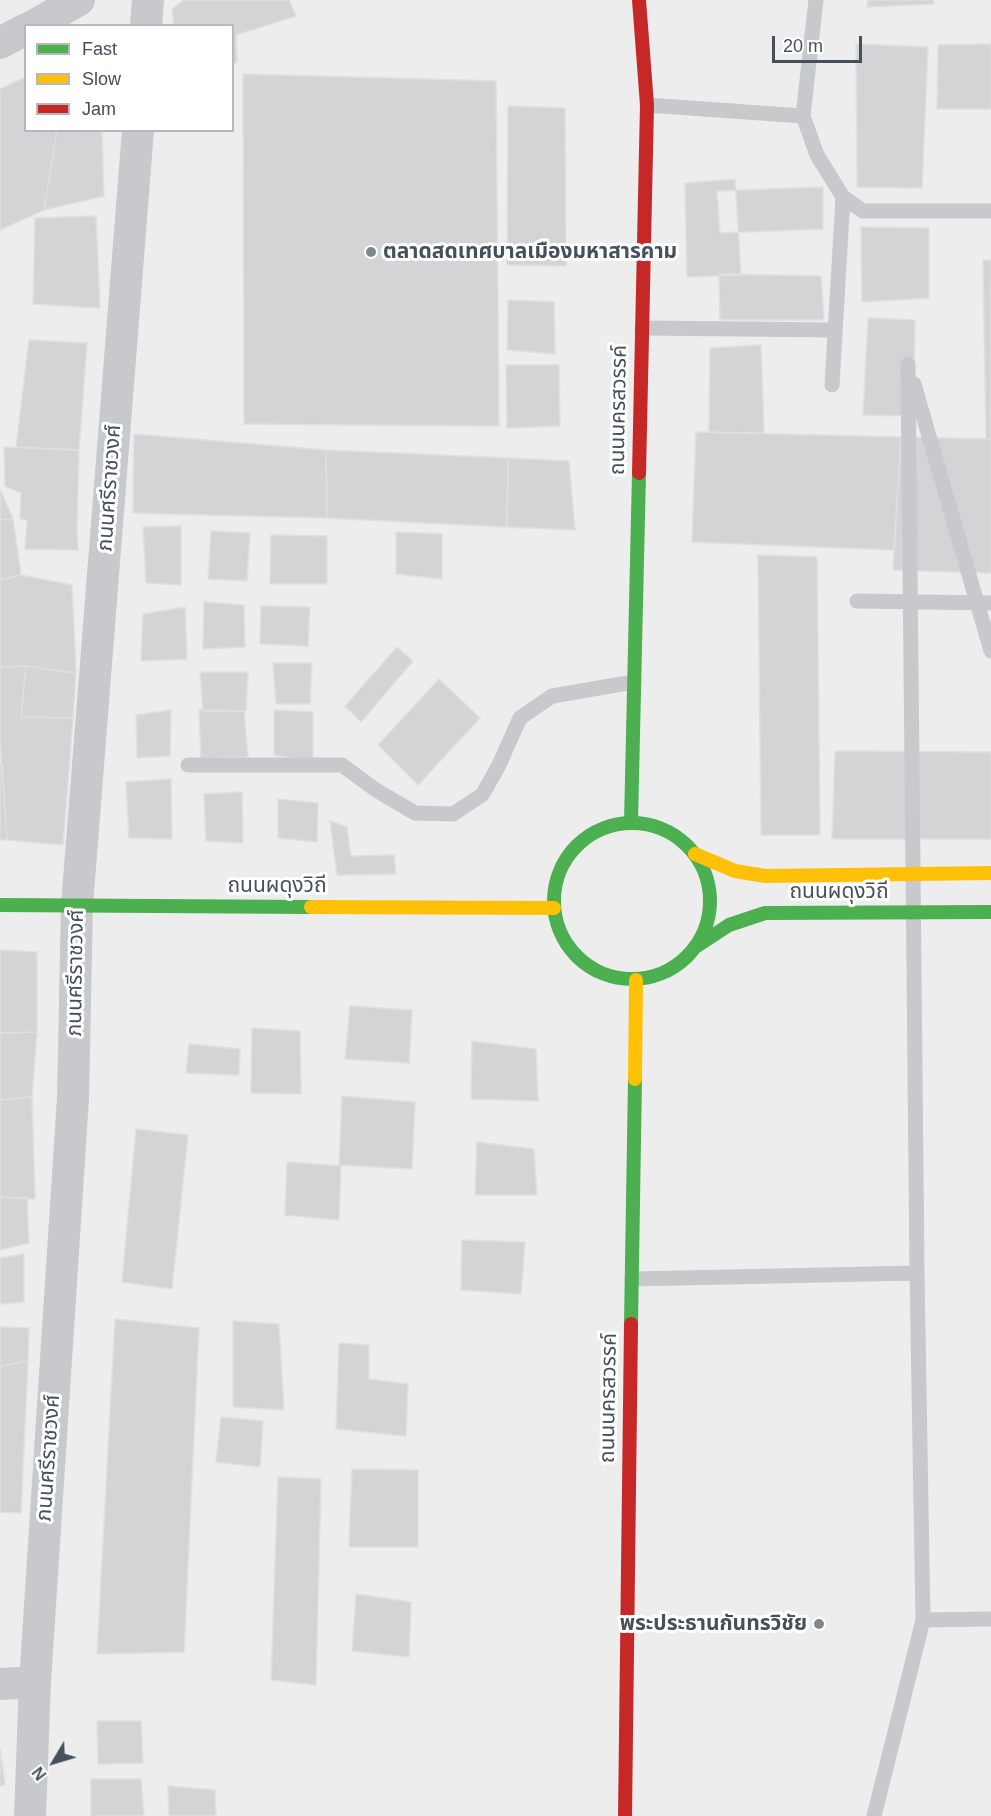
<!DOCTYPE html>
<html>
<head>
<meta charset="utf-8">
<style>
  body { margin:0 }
  #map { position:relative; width:991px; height:1816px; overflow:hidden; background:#eeeded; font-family:Arial,sans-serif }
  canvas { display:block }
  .legend { position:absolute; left:24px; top:24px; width:210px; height:108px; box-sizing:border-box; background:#fff; border:2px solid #b5b9bd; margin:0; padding:8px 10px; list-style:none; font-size:18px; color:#45505a }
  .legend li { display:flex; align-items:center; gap:12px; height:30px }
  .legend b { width:30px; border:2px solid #b5b9bd }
  .north { position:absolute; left:24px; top:1732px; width:60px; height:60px; -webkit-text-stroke:4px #fff; paint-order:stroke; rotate:232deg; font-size:16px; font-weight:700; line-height:24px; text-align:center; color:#45505a }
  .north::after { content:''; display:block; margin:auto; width:21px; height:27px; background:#45505a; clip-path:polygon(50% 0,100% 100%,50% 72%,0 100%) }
  .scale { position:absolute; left:772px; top:36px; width:90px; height:27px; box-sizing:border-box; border:3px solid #45505a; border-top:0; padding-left:8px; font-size:18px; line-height:21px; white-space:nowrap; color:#45505a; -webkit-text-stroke:4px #fff; paint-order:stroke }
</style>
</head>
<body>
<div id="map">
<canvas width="991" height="1816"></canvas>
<ul class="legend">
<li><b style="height:8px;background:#4caf50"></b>Fast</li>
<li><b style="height:8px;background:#ffc107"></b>Slow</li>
<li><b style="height:8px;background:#c62828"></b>Jam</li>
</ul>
<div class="north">N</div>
<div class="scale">20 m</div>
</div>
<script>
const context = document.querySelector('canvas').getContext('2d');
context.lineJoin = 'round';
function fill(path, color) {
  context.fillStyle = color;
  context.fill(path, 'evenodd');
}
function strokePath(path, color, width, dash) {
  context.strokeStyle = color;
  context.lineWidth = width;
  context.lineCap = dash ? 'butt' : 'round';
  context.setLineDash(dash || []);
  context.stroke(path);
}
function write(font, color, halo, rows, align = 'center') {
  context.font = font + ' Arial,"Noto Sans Thai",sans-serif';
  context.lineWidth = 6;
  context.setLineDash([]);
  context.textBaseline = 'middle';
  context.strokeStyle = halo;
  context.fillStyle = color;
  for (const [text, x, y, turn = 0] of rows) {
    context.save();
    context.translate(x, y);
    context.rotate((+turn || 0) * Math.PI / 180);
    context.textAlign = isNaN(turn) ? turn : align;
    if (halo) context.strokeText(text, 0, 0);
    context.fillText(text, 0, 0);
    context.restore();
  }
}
const building = new Path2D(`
  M184 0H289L296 16 236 35 237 63H232V26H174L172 9Z
  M868 0H934V4L867 7Z
  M856 44 928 47 922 188 857 187Z
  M991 44V109H937L938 45Z
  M243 74 496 81 499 426 244 424Z
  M26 77V130H57L44 210 0 230V89Z
  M508 106 565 108 566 266 507 265Z
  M57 130H102L104 196 44 210Z
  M735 179 741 275 687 277 685 183Z
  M823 187V229L720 233 717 191Z
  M96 216 100 308 33 304 35 218Z
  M861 227 929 228V298L862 302Z
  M983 260H991V439H986Z
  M719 274 821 276 824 320H720Z
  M508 300 554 302 555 354 507 350Z
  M868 318 915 320 913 416 863 415Z
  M29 340 87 343 79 450 16 447Z
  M761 345 764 433 709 432 710 348Z
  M506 365H559L560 426 507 428Z
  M696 432 901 437 894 550 692 542Z
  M134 434 326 450 327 518 133 513Z
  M901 437 991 439V573L893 570Z
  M4 447 79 450 77 526 78 550 25 549 27 520 20 519 21 493 5 486Z
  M326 450 508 458 507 527 327 518Z
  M508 458 569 461 575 530 507 527Z
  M0 489 13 519 0 520Z
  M13 519 21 575 0 580V520Z
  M181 526V585L146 583 143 527Z
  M211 531 250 533 247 581 208 579Z
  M396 532 442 534V579L396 574Z
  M271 535 327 536V584H270Z
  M758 555 817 557 820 835H761Z
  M21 575 72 585 76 673 26 666 0 667V580Z
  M204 602 244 605 245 647 203 649Z
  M261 606 310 607 308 646 260 644Z
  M185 607 187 659 141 661 143 614Z
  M397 647 413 661 361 722 345 706Z
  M273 663H312L310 704H276Z
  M26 666 76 673 73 718 21 717Z
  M26 666 21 717 73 718 63 845 7 840 0 742V667Z
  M200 672H248L246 711H203Z
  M439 679 480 718 418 785 378 745Z
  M171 710 170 756 137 758 136 715Z
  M199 710 244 711 248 757 201 758Z
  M274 710 313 712V761L274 755Z
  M835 751 991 752V839H832Z
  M0 764H2L7 840H0Z
  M171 779 172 839 129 838 126 782Z
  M242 792 243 843 206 841 204 794Z
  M278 799 318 803 317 842 278 838Z
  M330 821 347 827 351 856 394 855 396 874 337 875Z
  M0 950 37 952V1032L0 1033Z
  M350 1006 412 1010 409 1063 345 1059Z
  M252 1028 300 1031 301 1094 251 1093Z
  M37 1032 32 1097 0 1100V1033Z
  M472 1041 536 1049 538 1101 471 1099Z
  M189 1044 240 1049 239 1075 186 1073Z
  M342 1096 415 1102 412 1169 339 1165Z
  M32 1097 35 1199 0 1197V1100Z
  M136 1129 188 1135 172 1289 122 1282Z
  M477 1142 534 1149 537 1195H475Z
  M287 1162 341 1166 339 1220 285 1215Z
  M0 1197 27 1198 29 1243 0 1250Z
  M462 1240 525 1242 521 1294 461 1290Z
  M24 1254V1302L0 1304V1258Z
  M115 1319 199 1328 184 1652 97 1654Z
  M233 1321 279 1324 284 1410 233 1407Z
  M0 1327 29 1328 28 1360 0 1367Z
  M339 1343 369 1345V1379L408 1384 406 1436 336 1429Z
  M28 1360 21 1513 0 1512V1367Z
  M221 1417 263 1421 260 1467 216 1462Z
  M352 1469 418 1470V1547H349Z
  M278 1477 321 1479 316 1685 271 1680Z
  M356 1594 411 1602 409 1657 352 1651Z
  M97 1721H141L143 1763 98 1764Z
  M0 1748 5 1785 0 1786Z
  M91 1779H141L144 1816H91Z
  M168 1786 215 1790 216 1816H169Z`);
const lane = new Path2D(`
  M816 0 803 116 817 155 843 197 863 211H991
  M647 105 803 116
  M642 328 835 330
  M914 384 991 651
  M832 385 843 197
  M857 601 991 603
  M188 765H342L376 790 415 813 453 814 482 795 498 767 520 718 552 696 634 682
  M917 1273 923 1620 991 1619
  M632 1279 917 1273 908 364
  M874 1816 923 1620`);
const street = new Path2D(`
  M33 26 79 0
  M146 26 148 0
  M0 43 26 29
  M0 1684 35 1682
  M30 1816 35 1682 73 1098 77 905 138 130`);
const fast = new Path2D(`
  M631 822 639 473
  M554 901a78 78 0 1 1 156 0a78 78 0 1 1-156 0Z
  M0 905 311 907
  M697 946 729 925 765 913 991 912
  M631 1324 635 1079`);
const slow = new Path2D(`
  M695 854 735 871 765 876 991 873
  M311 907 554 908
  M635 1079 636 980`);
const jam = new Path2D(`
  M639 473 647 105 639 0
  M625 1816 631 1324`);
const markers = [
  [371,252,6,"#80878d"],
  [819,1624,6,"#80878d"]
];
const poiNames = [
  ["ตลาดสดเทศบาลเมืองมหาสารคาม",383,252],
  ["พระประธานกันทรวิชัย",807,1624,"right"]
];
const streetNames = [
  ["ถนนนครสวรรค์",619,410,-89],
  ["ภนนศรีราชวงศ์",110,488,-86],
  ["ถนนผดุงวิถี",277,886],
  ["ถนนผดุงวิถี",839,892],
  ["ภนนศรีราชวงศ์",76,973,-89],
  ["ถนนนครสวรรค์",609,1398,-89],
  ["ภนนศรีราชวงศ์",49,1458,-86]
];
fill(building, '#d4d4d6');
strokePath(building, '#dfdfe0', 1.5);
strokePath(lane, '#c7c9cc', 15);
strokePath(street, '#c7c9cc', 32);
strokePath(fast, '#4caf50', 14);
strokePath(slow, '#ffc107', 14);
strokePath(jam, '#c62828', 14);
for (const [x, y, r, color] of markers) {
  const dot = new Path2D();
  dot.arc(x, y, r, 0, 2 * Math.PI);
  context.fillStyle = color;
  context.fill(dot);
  strokePath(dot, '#fff', 2);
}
write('bold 21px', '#45505a', '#fff', poiNames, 'left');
write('21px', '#45505a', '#fff', streetNames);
</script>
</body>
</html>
